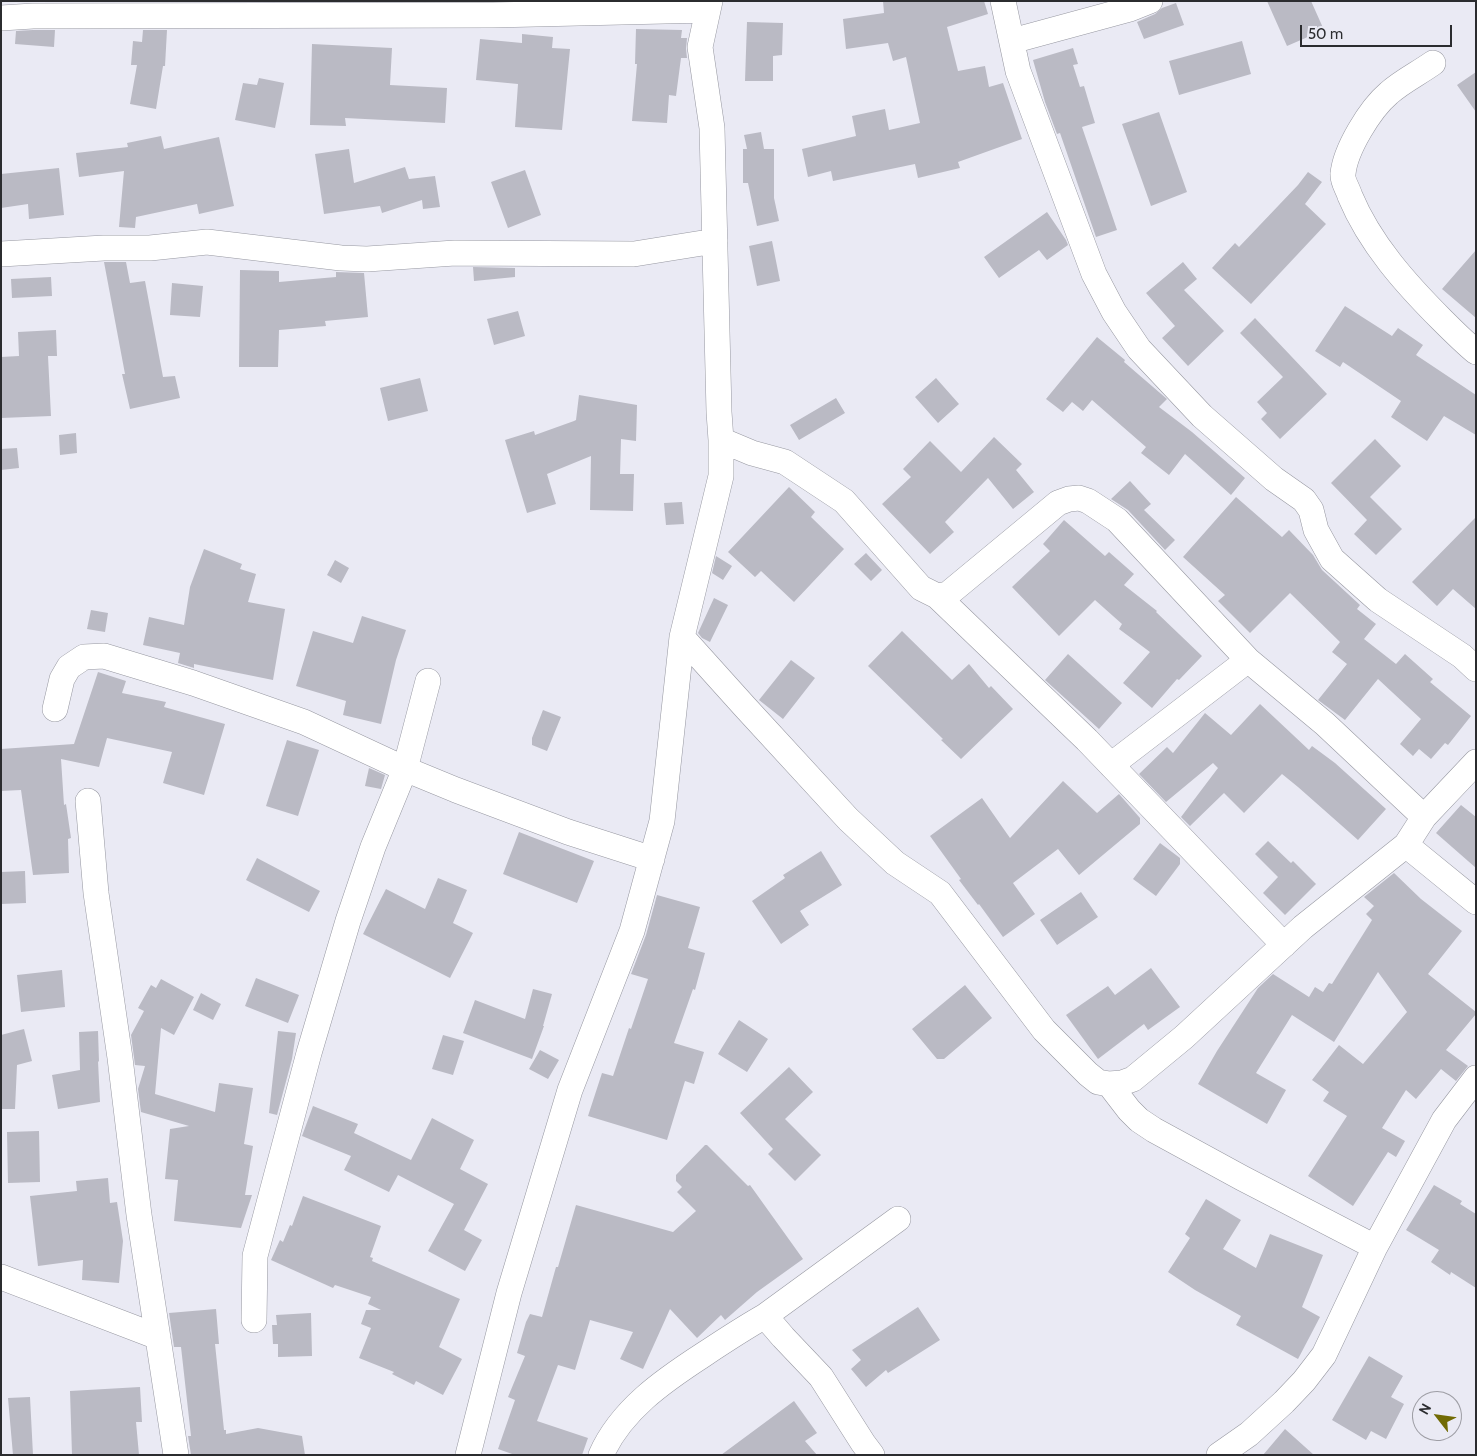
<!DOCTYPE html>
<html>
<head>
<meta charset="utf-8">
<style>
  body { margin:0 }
  #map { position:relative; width:1477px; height:1456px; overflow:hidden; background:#eaeaf4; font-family:Cabin,sans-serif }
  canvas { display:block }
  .frame { position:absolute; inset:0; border:2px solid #2b2c2f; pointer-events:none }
  .north { position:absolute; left:1412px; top:1391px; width:50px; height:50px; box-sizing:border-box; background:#eaeaf4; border:1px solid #9e9ea5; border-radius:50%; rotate:300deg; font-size:14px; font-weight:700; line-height:20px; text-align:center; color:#2b2c2f }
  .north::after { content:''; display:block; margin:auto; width:18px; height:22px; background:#716a03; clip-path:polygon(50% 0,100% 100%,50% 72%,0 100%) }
  .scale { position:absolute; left:1300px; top:25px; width:152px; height:22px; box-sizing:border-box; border:2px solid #2b2c2f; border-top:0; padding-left:6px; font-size:15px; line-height:18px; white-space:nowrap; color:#2b2c2f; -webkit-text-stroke:4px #eaeaf4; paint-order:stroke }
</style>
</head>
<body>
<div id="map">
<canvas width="1477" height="1456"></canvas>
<div class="frame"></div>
<div class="north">N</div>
<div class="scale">50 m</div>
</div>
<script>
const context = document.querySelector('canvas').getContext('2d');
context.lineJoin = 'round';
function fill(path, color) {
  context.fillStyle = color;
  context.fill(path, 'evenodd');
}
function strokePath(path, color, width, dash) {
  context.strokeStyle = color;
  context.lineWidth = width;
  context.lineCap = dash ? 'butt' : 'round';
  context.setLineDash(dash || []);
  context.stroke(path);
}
const building = new Path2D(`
  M883 1H984L988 14 947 27 958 71 985 66 989 87 1003 83 1022 139 958 162 960 168 918 178 915 164 833 181 831 171 808 177 802 149 856 136 852 116 885 109 889 130 920 123 906 57 893 61 888 43 846 49 843 19 884 13Z
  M1267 1H1311L1324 30 1287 46Z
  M1176 3 1184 25 1144 39 1137 22 1155 14 1162 8Z
  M747 22 783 23 782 55 773 56V81H745Z
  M636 29 682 30 681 38H687L686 49 687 58H681L676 96 669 95 667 123 632 121 637 64H635Z
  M33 30H55L54 47 15 44 16 31Z
  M143 30H167L165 66H163L156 109 130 104 137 65H131L133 41 142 42Z
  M522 34 553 37 552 48 570 49 562 130 515 127 518 84 476 80 480 39 522 43Z
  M1242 41 1251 74 1179 95 1169 61Z
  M312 44 392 48 390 85 447 88 445 123 345 118 346 126 310 125Z
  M1073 48 1078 64 1073 65 1080 87 1084 86 1095 123 1082 127 1117 230 1096 237 1060 133 1057 134 1045 102 1033 60Z
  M1476 72V112L1457 85Z
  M259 78 284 83 275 128 235 120 243 83 257 85Z
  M1159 112 1187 192 1151 206 1122 124Z
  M761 132 764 149H774V198L779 221 757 226 748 183H743V149H747L744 135Z
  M161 136 164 149 219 137 234 206 199 214 197 204 136 217 135 228 119 227 124 171 79 177 76 153 128 147 127 143Z
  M349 149 354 183 405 167 409 179 435 176 440 207 423 209 422 200 382 213 380 206 324 214 315 154Z
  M59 168 64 215 29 219 28 204 1 208V174Z
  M525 170 541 215 508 228 491 182Z
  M1308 172 1322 182 1305 204 1326 224 1251 304 1212 268 1235 243 1239 247 1298 185Z
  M1047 212 1066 240 1068 245 1047 260 1039 250 999 278 984 257Z
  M772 241 780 281 757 286 749 246Z
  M1476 250V318L1442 289Z
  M104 262H126L130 283 145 281 163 377 175 376 180 398 130 409 122 374H125Z
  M1183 262 1197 279 1184 290 1224 331 1188 366 1162 338 1175 326 1146 293Z
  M473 267 515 268V277L474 281Z
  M240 270 279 271V282L336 277V272L364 273 368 317 325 321 326 326 279 330 278 367H239Z
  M51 277 52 296 12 298 11 279Z
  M172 283 203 286 200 317 170 315Z
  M1345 306 1392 336 1398 328 1423 345 1416 355 1476 395V435L1444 416 1427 441 1391 417 1401 401 1343 362 1340 367 1315 351Z
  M518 311 525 336 494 345 487 319Z
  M1255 318 1327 394 1280 439 1261 419 1267 413 1257 402 1283 377 1240 333Z
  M56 330 57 356H48L51 416 1 418V357L19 356 18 332Z
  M1097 337 1125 360 1124 362 1167 399 1159 407 1192 432 1245 478 1231 495 1185 454 1169 475 1141 453 1146 447 1092 400 1083 411 1072 402 1063 412 1046 399Z
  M420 378 428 411 388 421 380 388Z
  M936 378 959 404 938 423 915 397Z
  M579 395 637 405 636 441 621 439 620 474H634L633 511 590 510 591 456 547 474 556 504 527 513 505 440 534 431 535 435 574 421 576 420Z
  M836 398 845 413 799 440 790 425Z
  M76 433 77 453 60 455 59 435Z
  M994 437 1022 464 1016 470 1034 492 1013 509 988 478 945 522 954 532 930 554 882 504 911 477 903 469 930 441 961 472Z
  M1375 439 1401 466 1370 497 1402 529 1376 555 1354 534 1367 520 1331 483Z
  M17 448 19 468 1 470V449Z
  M1130 481 1151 504 1144 510 1175 540 1165 550 1128 510 1111 499Z
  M789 487 815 512 811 517 844 549 794 602 761 571 755 577 728 552Z
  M1236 497 1282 537 1289 530 1313 555 1322 570 1360 605 1357 609 1376 624 1364 639 1396 664 1405 654 1433 679 1430 682 1471 716 1448 745 1445 743 1431 759 1419 749 1413 756 1400 744 1421 719 1378 679 1345 720 1318 700 1347 664 1332 652 1340 642 1290 593 1250 633 1218 601 1225 595 1183 557Z
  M682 502 684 524 666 525 664 503Z
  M1476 517V609L1453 589 1437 606 1412 582Z
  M1064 520 1105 556 1109 552 1134 574 1124 585 1157 611 1156 612 1202 656 1179 680 1177 679 1152 708 1123 683 1150 652 1119 629 1122 624 1095 600 1059 636 1012 587 1050 551 1043 544Z
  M204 549 242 564 240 569 256 574 248 602 285 609 273 680 194 664V668L178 663 180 653 143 645 149 617 184 625 190 587Z
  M866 553 882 570 871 581 854 564Z
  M716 556 732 566 723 580 712 573Z
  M335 560 349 568 341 583 327 575Z
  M714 598 728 605 710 642 702 638 698 633Z
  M91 610 108 613 105 632 87 629Z
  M362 616 406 630 396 660 381 724 343 715 346 701 296 686 313 631 353 643Z
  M902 631 952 680 969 664 989 688 991 686 1013 709 961 759 941 740 943 739 868 666Z
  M1068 654 1122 703 1099 729 1045 680Z
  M791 660 815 678 783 719 759 700Z
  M98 672 126 681 122 693 166 702 164 707 225 724 204 795 163 783 172 752 107 738 99 767 61 759 64 805 66 804 71 838 68 839 69 873 33 875 21 790 1 791V749L74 744Z
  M1260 704 1309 750 1312 746 1335 763 1386 809 1358 840 1298 787 1282 774 1244 813 1224 793 1190 826 1181 817 1218 768 1213 763 1166 802 1139 774 1167 747 1173 753 1205 713 1231 735Z
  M543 710 561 717 547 751 532 745V738Z
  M287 740 319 750 298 816 266 806Z
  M369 768 385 775 381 789 365 786Z
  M1063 781 1097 813 1119 794 1140 818V824L1079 875 1058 849 1013 883 1035 914 1003 937 979 904 978 905 959 880 961 879 930 836 982 798 1010 838Z
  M1461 805 1476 817V868L1436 833Z
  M519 832 594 861 577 903 503 874Z
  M1268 841 1291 863 1293 861 1316 884 1285 915 1263 893 1278 877 1255 854Z
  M1160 843 1180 858V864L1156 896 1133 879Z
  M821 851 842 885 800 911 809 925 781 944 752 901 785 878 783 875Z
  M257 858 320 891 309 912 246 880Z
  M25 871 26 903 1 904V872Z
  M1394 873 1421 899 1462 931 1428 974 1476 1012V1014L1446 1050 1468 1066 1456 1081 1441 1069 1416 1099 1406 1090 1382 1128 1405 1141 1396 1157 1388 1152 1353 1206 1308 1176 1347 1116 1323 1101 1329 1092 1312 1080 1339 1045 1363 1064 1407 1012 1378 972 1334 1042 1292 1015 1256 1073 1286 1090 1267 1124 1198 1084 1217 1051 1258 988 1273 974 1309 997 1315 987 1323 992 1329 983 1332 984 1372 920 1366 914 1374 906 1364 897Z
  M438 878 467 890 453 923 473 933 450 978 363 934 386 889 425 909Z
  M1081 892 1098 917 1057 945 1040 920Z
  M657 895 700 907 688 948 705 953 695 990 693 989 674 1043 704 1052 694 1084 685 1081 667 1140 588 1116 602 1073 613 1076 629 1028 631 1029 648 979 631 974 646 935Z
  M1151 968 1180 1007 1148 1030 1144 1024 1098 1059 1066 1015 1108 986 1115 995Z
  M62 970 65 1007 21 1012 17 975Z
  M256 978 299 995 288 1023 245 1006Z
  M161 979 194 997 174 1035 161 1028 155 1094 215 1112 219 1083 253 1088 244 1144 253 1146 245 1195H252L241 1228 174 1221 178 1180 165 1179 170 1129 189 1126 141 1112 138 1089 145 1066 135 1065 131 1035 144 1011 138 1008 151 985 156 988Z
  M965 985 992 1018 944 1059H937L912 1029Z
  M533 989 552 994 543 1026H544L532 1059 463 1033 475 1000 525 1019Z
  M201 993 221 1004 213 1020 193 1010Z
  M739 1020 768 1039 747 1072 718 1054Z
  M24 1029 32 1061 17 1065 15 1109H1V1035Z
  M98 1031 99 1062 98 1061 100 1102 58 1109 52 1075 80 1070 79 1032Z
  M278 1031 296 1033 292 1059 277 1115 269 1113Z
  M443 1035 464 1041 453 1075 432 1069Z
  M540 1050 559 1060 548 1079 529 1069Z
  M789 1067 813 1092 785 1119 821 1155 795 1181 768 1154 773 1149 740 1113Z
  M313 1106 358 1124 354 1133 411 1160 432 1118 474 1140 460 1169 488 1184 464 1230 482 1240 465 1271 428 1251 454 1204 398 1175 389 1192 344 1170 351 1156 302 1136Z
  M39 1131 40 1182 8 1183 7 1132Z
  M705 1145H707L748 1186 750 1185 803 1259 757 1292 725 1320 721 1315 697 1338 670 1309 643 1369 620 1359 633 1332 590 1320 575 1370 558 1365 537 1421 588 1438 582 1455H515L498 1449 515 1400 508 1397 525 1356 517 1353 526 1322 530 1314 542 1317 556 1267H558L576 1205 673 1232 696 1211 677 1192 682 1187 676 1181V1175Z
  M108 1178 110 1203 117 1202 123 1241 119 1283 82 1280 83 1260 38 1266 30 1196 77 1191 76 1181Z
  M1434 1185 1462 1201 1460 1204 1476 1214V1288L1451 1272 1450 1275 1431 1262 1439 1250 1406 1230Z
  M303 1196 381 1226 370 1257 373 1258 372 1261 460 1299 439 1347 462 1359 443 1395 416 1381 414 1385 392 1374 394 1372 359 1358 371 1328 361 1324 366 1310H381L368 1304 371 1297 335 1285 333 1288 271 1260 280 1240 283 1242 290 1225 292 1226Z
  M1206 1199 1241 1220 1223 1249 1256 1268 1270 1234 1323 1255 1302 1307 1320 1317 1298 1359 1236 1325 1241 1316 1195 1290 1168 1272 1190 1238 1185 1234Z
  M918 1307 940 1340 888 1373 886 1370 866 1387 851 1369 861 1360 852 1350Z
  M216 1309 219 1344H215L224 1430H226V1434L258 1428 302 1436 305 1455H191L188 1436H191L181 1347H174L169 1313Z
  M311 1313 312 1356 278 1357V1344H273L272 1325H277L276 1315Z
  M1369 1356 1403 1376 1391 1397 1404 1404 1386 1439 1371 1431 1366 1440 1332 1420Z
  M140 1387 142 1422H136L139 1455H72L70 1391Z
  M30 1397 33 1455H13L8 1398Z
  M794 1401 817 1433 805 1441 817 1455H721Z
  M1285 1429 1314 1455H1263Z`);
const minor = new Path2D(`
  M1003 1 1018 71 1094 274 1114 312 1139 349 1202 416 1274 479 1304 500 1311 510 1316 530 1332 559 1378 600 1462 656 1476 669
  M1 18 33 16 493 15 708 10
  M1012 41 1130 9 1150 1
  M1433 63C1419 73 1401 82 1389 93 1370 109 1345 150 1343 174 1342 181 1348 189 1350 196 1370 244 1406 284 1442 320 1453 331 1464 342 1476 352
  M1 254 104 248H150L207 242 341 258 367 259 455 253 634 254 715 241
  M721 440 752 453 785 462 844 501 921 588 937 596 948 594 1058 503 1069 499 1079 498 1088 501 1117 520 1248 660 1325 724 1424 817
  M937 596 1087 740 1284 945
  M682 637 745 707 848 819 895 863 940 893 1044 1030 1088 1074 1098 1082 1109 1084 1122 1083 1133 1079 1184 1037 1303 927 1406 845 1424 817 1476 762
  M55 709 62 679 69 667 84 657 104 656 193 683 304 722 405 769 456 790 568 832 652 859
  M1111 765 1248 660
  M88 801 96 893 120 1058 139 1215 176 1455
  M1406 845 1476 902
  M1109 1084 1129 1110 1139 1120 1154 1130 1242 1178 1375 1247
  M1 1277 158 1337
  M765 1316 783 1337 821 1377 863 1443 872 1455
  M254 1320 255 1256 309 1053 348 921 373 847 405 769 428 681
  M468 1455 509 1293 570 1090 632 931 662 821 682 637 721 476V440L719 412 712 128 700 47 710 1
  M601 1455C621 1410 663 1381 703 1355 724 1341 744 1328 765 1316L898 1219
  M1219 1455 1249 1434 1284 1402 1304 1381 1324 1355 1375 1247 1444 1120 1476 1078`);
fill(building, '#babac4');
strokePath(minor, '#9798a1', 26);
strokePath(minor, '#fff', 25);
</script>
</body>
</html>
